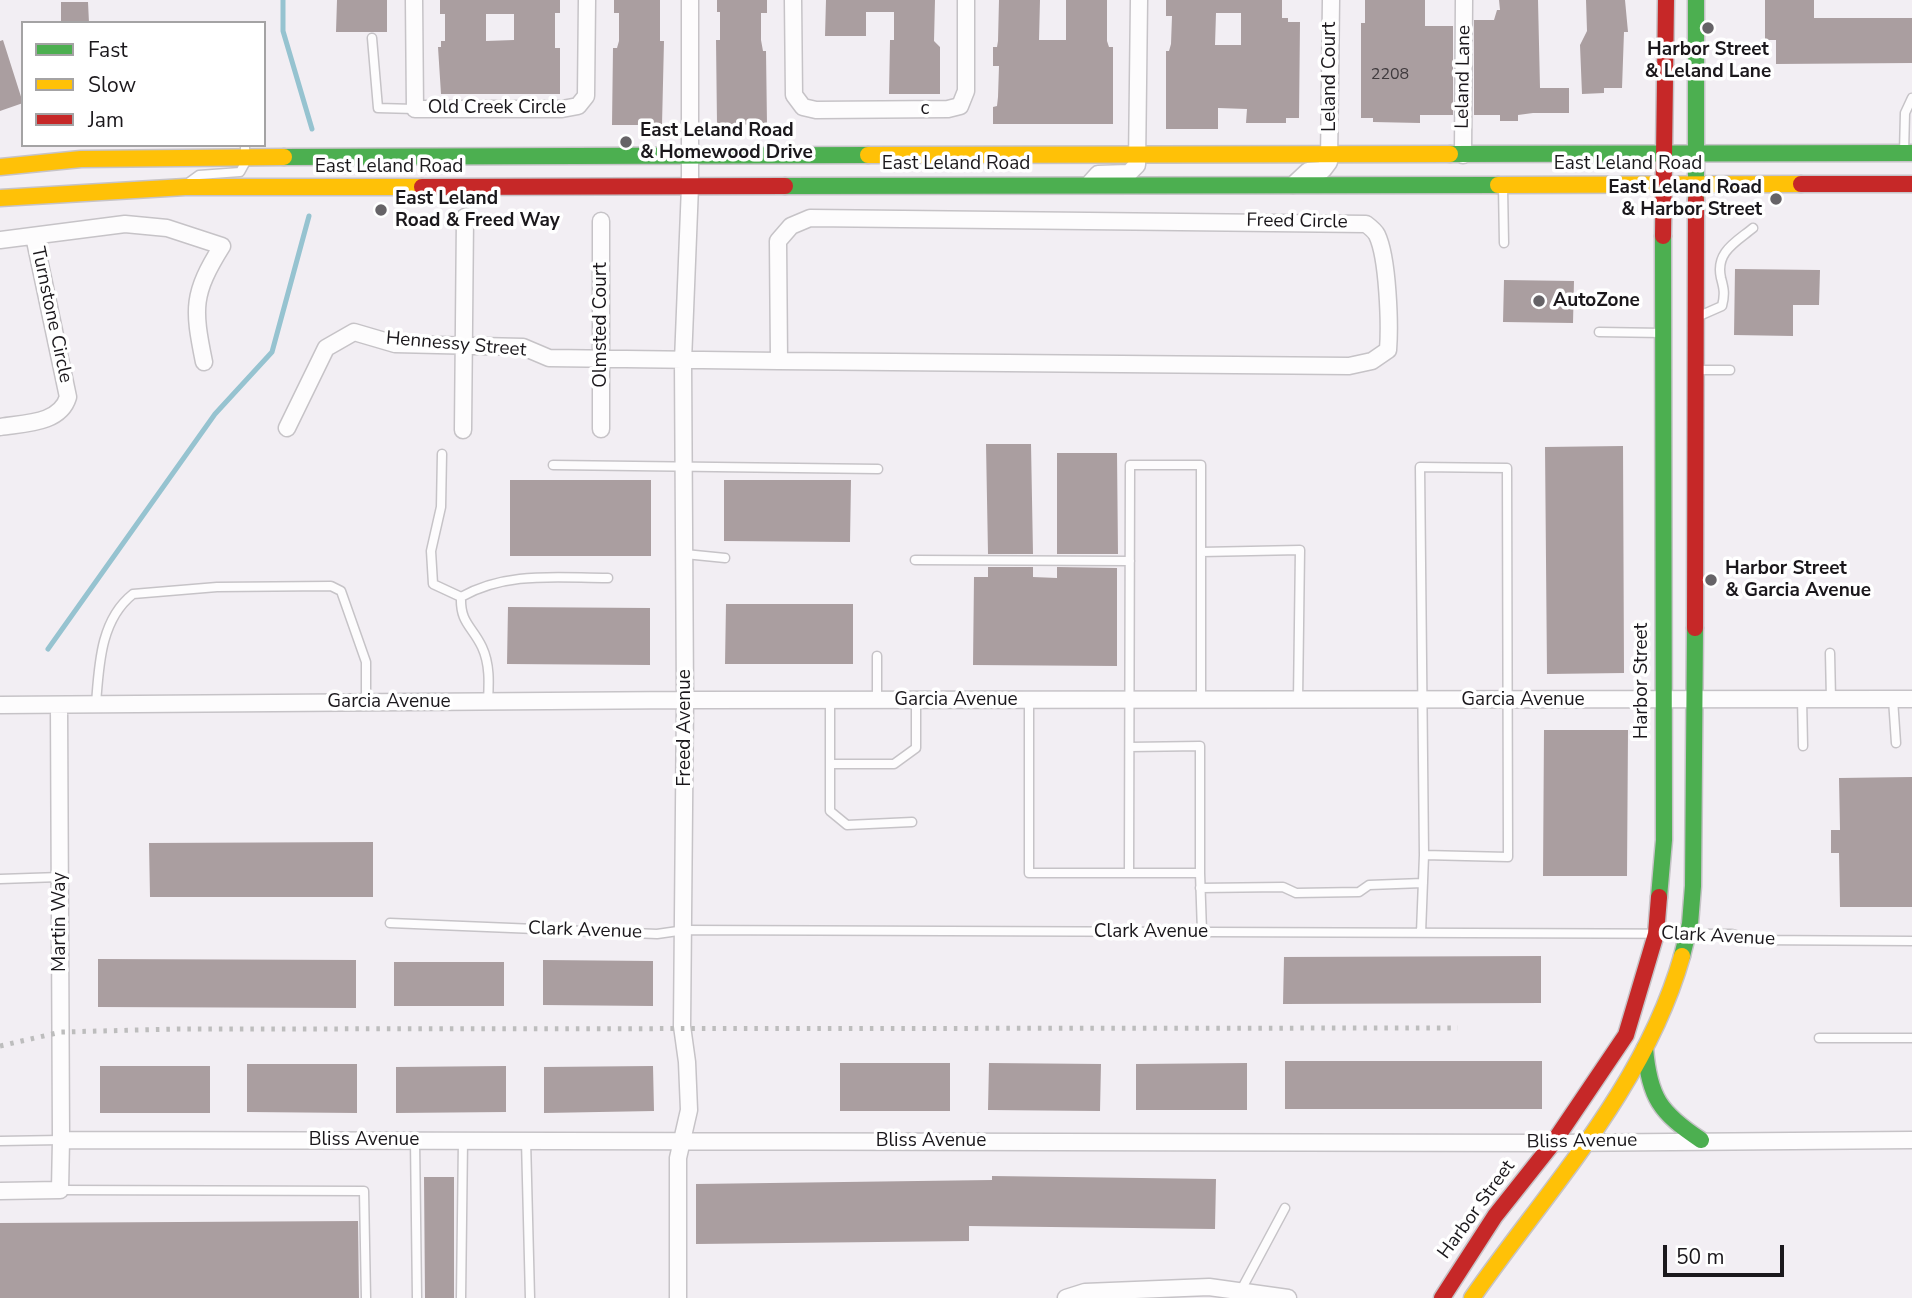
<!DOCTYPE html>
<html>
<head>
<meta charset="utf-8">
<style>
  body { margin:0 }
  #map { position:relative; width:1912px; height:1298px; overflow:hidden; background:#f2eef3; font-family:"Nunito Sans",sans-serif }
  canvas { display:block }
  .legend { position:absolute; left:21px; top:21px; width:245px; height:126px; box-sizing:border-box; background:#fff; border:2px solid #a4a3a4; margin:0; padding:9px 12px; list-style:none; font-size:21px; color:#1b181c }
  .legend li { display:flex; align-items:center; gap:14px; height:35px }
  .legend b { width:35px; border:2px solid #a4a3a4 }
  .scale { position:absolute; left:1663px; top:1245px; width:121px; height:32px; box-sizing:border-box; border:4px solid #1b181c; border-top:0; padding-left:9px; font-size:21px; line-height:24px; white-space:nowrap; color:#1b181c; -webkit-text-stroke:5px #fff; paint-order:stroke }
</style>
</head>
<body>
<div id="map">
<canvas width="1912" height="1298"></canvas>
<ul class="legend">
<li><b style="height:9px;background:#4caf50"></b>Fast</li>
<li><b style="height:9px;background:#ffc107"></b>Slow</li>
<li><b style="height:9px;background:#c62828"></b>Jam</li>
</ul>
<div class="scale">50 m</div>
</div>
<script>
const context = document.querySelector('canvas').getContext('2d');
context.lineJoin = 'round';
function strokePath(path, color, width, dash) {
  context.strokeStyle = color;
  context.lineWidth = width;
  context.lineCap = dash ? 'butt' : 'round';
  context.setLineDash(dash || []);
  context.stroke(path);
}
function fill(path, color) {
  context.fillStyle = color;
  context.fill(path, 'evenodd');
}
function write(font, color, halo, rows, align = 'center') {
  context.font = font + ' "Nunito Sans",sans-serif';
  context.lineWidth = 7;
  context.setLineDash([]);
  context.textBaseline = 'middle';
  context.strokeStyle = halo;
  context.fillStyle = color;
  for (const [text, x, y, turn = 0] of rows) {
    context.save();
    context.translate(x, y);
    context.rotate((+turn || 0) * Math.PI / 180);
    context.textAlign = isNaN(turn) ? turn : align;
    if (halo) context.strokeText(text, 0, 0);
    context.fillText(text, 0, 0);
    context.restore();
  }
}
const stream = new Path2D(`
  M283 0V31L312 129
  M48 649 215 414 272 352 309 216`);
const building = new Path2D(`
  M337 0H387V32H336Z
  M440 0H560V13H555V48H560V94H441L438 47H441V41H445V14H440ZM486 14H514V40L486 41Z
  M614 0H660V41H664L662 125H612L613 48H617L619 41V13H614Z
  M717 0H767V13H761V40L763 51H766L767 125 717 124 716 40H720V12H717Z
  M826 0H935L934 41 940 47V94H889L890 40H894V12H866V36H825Z
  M999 0H1040L1039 40H1066V0H1107V41L1109 47H1113V124H993V107L997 106 998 97 999 66H993V47H997L998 41Z
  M1166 0H1282V18H1288V22H1300L1299 118H1286V123H1246L1247 109 1218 108V129H1166V51H1169L1171 44 1172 16H1166ZM1216 13H1241V45H1215Z
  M1365 0H1425V26H1453V115H1420V123L1373 122V118H1361V23H1365Z
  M1499 0H1538L1540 88H1569V113H1533L1518 115V121H1500V115H1474V20H1494L1497 10H1500Z
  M1586 0H1625L1628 32H1624L1622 88H1604V93L1582 94 1580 45 1587 31Z
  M1765 0H1814V18H1912V63L1776 64V40H1765Z
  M61 2H88L89 23H61Z
  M3 40 23 103 0 111V41Z
  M1735 269 1820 270 1819 305H1793V336L1734 335Z
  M1504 280 1574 281 1573 323 1503 322Z
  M986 444H1031L1033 554H988Z
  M1623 446 1624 673 1547 674 1545 447Z
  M1057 453H1117L1118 554H1057Z
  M510 480H651V556H510Z
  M724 480H851L850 542 724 541Z
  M988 567H1033V577L1057 578V567L1117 568V666L973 665 974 577H988Z
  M726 604H853V664H725Z
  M508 607 650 608V665L507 664Z
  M1544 730H1628L1627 876H1543Z
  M1912 777V907H1840L1839 853H1831V830H1840L1839 778Z
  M373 842V897H150L149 843Z
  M1541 956V1003L1283 1004 1284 957Z
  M98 959 356 960V1008L98 1007Z
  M543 960 653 961V1006L543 1005Z
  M394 962H504V1006H394Z
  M1285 1061H1542V1109H1285Z
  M840 1063H950V1111H840Z
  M989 1063 1101 1064 1100 1111 988 1110Z
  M1247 1063V1110H1136V1064Z
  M247 1064H357V1113L247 1112Z
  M100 1066H210V1113H100Z
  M506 1066V1112L396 1113V1067Z
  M653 1066 654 1111 544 1113V1067Z
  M992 1176 1216 1179 1215 1229 969 1226V1241L696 1244V1184L992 1180Z
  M424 1177H454V1298H425Z
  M358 1221 359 1298H0V1223Z`);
const lane = new Path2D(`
  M372 38 378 108 415 109
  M1904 153 1905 113 1912 98
  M188 183 199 175 240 172 245 163V145
  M1503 187 1504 243
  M1697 317 1722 306C1725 294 1724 289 1721 278 1715 252 1736 242 1753 228
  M1599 332 1663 333
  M1696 370H1730
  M442 454 441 507 431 551 433 584 461 597
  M553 465 878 469
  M1201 552 1300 550 1298 700
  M685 554 725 558
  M915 560 1130 561
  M1830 653 1831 699
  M1029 699V873H1129
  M1802 699 1803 746
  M1893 699 1896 743
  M830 700V764H894L916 748V699
  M877 700V656
  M488 701C489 683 490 664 482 647 472 626 460 623 461 597 507 571 557 578 608 578
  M96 704C99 666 100 620 133 594L217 587 331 586 341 591 366 662V702
  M1130 747 1200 746V873H1129L1130 465H1201V700
  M830 764V811L847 825 912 822
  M1200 873 1202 932
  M0 879 60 877
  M1200 888 1283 887 1296 893 1359 892 1369 885 1423 883
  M390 923 657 934 685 930 1732 934 1753 940 1912 941
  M1421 933 1424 855 1420 467 1507 468 1508 857 1424 855
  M1819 1038H1912
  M415 1140 417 1298
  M526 1140 530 1298
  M0 1141 61 1140
  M60 1190 364 1191 366 1298
  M1240 1292 1285 1208
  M461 1298 463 1140`);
const street = new Path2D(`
  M414 0 415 109H562L578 106 586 96 587 0
  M793 0 794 95 803 107 816 110 948 109 960 106 966 91V0
  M1463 155 1464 0
  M1089 184 1098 174 1129 173 1137 165 1139 0
  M1293 185 1308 171 1323 170 1329 162 1331 0
  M810 218 1366 224C1370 227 1375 231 1377 235 1388 258 1390 325 1388 350L1372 361 1349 366 779 361 778 241 791 226Z
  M0 240 125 224 167 228 222 246C192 294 193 308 204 362
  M0 427C24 423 60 424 68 397L34 236
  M287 428 326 348 354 332 395 344 523 347 549 358 779 361
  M601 429V221
  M463 430 465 217
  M0 705 685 700 1912 699
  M59 705 61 1140
  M0 1191 60 1190 61 1140 1553 1143 1912 1140
  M678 1298V1158L689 1110 687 1062 682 1026 685 700 683 361 690 186V0
  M1066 1298 1085 1292 1209 1287 1288 1298`);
const fast = new Path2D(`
  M1450 154 1912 153
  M284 157 868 155
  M785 186 1498 185
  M1696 200V0
  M1659 897 1664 840 1663 236
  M1682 956 1690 924 1693 886 1695 628
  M1645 1048C1649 1097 1660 1113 1701 1140`);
const slow = new Path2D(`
  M868 155 1450 154
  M0 167 81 159 284 157
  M1498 185 1801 184
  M0 198 185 187H422
  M1472 1298C1548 1189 1645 1087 1682 956`);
const jam = new Path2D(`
  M1801 184H1912
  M422 187 785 186
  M1663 236 1666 0
  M1695 628 1696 200
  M1442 1298 1495 1216 1553 1143 1626 1035 1656 934 1659 897`);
const rail = new Path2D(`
  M0 1046 61 1032 178 1029 1458 1028`);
const markers = [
  [1708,28,7,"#666367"],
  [626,142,7,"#666367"],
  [1776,199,7,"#666367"],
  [381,210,7,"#666367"],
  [1539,301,7,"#666367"],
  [1711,580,7,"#666367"]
];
const numberNames = [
  ["2208",1390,75]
];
const poiNames = [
  ["Harbor Street",1708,50,"center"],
  ["& Leland Lane",1708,72,"center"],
  ["East Leland Road",640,131],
  ["& Homewood Drive",640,153],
  ["East Leland Road",1762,188,"right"],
  ["& Harbor Street",1762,210,"right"],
  ["East Leland",395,199],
  ["Road & Freed Way",395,221],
  ["AutoZone",1553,301],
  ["Harbor Street",1725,569],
  ["& Garcia Avenue",1725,591]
];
const streetNames = [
  ["Leland Court",1330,77,-90],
  ["Leland Lane",1464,77,-89],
  ["Old Creek Circle",497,108],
  ["c",925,109],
  ["East Leland Road",956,164],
  ["East Leland Road",1628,164],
  ["East Leland Road",389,167],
  ["Freed Circle",1297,222,1],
  ["Turnstone Circle",51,315,78],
  ["Olmsted Court",601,325,-90],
  ["Hennessy Street",456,345,5],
  ["Harbor Street",1642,681,-90],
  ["Garcia Avenue",956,700],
  ["Garcia Avenue",1523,700],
  ["Garcia Avenue",389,702],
  ["Freed Avenue",685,728,-90],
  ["Martin Way",60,922,-90],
  ["Clark Avenue",585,931,2],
  ["Clark Avenue",1151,932],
  ["Clark Avenue",1718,937,3],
  ["Bliss Avenue",364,1140],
  ["Bliss Avenue",931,1141],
  ["Bliss Avenue",1582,1142,-1],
  ["Harbor Street",1477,1210,-54]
];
strokePath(stream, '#96c3d0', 5);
fill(building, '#aa9ea0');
strokePath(lane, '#c6c3c7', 11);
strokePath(street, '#c6c3c7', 19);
strokePath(fast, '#c6c3c7', 19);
strokePath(slow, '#c6c3c7', 19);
strokePath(jam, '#c6c3c7', 19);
strokePath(lane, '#fdfcfd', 8);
strokePath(street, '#fdfcfd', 16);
strokePath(fast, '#4caf50', 16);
strokePath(slow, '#ffc107', 16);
strokePath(jam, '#c62828', 16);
strokePath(rail, '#bdbdbd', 5, [3.5, 7]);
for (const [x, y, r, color] of markers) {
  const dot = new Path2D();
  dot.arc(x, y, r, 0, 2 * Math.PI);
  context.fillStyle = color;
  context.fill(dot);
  strokePath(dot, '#fff', 2.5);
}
write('16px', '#3f3a3d', null, numberNames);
write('bold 19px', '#1b181c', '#fff', poiNames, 'left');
write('19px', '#1b181c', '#fff', streetNames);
</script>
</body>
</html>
